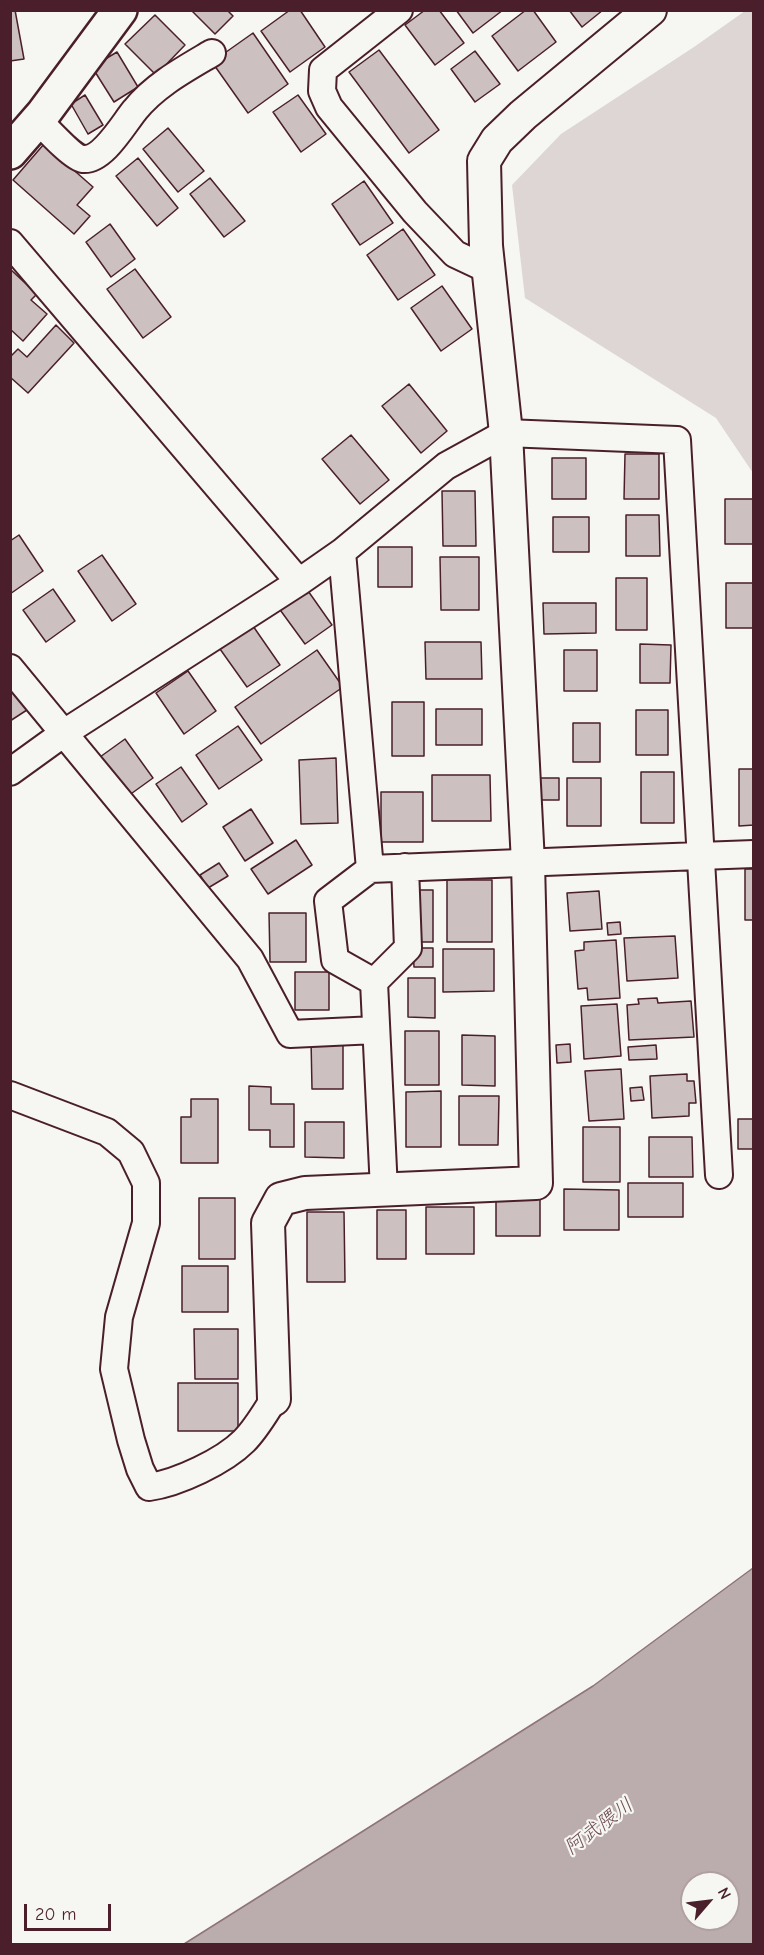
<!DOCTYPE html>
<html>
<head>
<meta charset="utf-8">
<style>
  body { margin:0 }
  #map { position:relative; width:764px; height:1955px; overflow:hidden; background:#f6f6f2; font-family:"Comic Neue",sans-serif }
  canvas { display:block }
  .frame { position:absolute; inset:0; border:12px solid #4a1f2b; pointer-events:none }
  .north { position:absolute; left:680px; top:1871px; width:60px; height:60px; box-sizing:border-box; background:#f6f6f2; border:2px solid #b1a0a2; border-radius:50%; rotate:62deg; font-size:16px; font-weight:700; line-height:24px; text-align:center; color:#4a1f2b }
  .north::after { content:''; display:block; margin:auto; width:21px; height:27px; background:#4a1f2b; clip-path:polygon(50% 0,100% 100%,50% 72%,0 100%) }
  .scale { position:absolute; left:24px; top:1904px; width:87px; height:27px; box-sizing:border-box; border:3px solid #4a1f2b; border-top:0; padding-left:8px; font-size:18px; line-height:21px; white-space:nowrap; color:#4a1f2b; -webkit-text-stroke:4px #f6f6f2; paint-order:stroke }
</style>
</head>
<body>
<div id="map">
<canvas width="764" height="1955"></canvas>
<div class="frame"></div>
<div class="north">N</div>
<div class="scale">20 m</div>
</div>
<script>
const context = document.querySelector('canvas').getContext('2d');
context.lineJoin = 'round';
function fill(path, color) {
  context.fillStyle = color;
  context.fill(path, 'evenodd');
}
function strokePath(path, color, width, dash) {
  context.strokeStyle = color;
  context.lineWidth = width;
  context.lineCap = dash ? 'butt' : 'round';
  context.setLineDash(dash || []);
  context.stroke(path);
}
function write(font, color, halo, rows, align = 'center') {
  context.font = font + ' "Comic Neue","Klee One",sans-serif';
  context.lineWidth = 4.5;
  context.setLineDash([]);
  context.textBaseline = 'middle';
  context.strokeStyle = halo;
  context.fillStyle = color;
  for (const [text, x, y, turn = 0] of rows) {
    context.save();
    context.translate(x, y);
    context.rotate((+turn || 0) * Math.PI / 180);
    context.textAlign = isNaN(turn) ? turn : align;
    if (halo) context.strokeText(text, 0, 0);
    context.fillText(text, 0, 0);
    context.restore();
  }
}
const green = new Path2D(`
  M745 11H754L753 473 716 418 525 298 512 185 561 134 694 47Z`);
const water = new Path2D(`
  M753 1568V1944H184L593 1686ZM692 1883H728V1919H692Z`);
const building = new Path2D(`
  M10 10H15L24 59 10 61Z
  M191 10H227L233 16 215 34Z
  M290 10H300L325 47 290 72 261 31Z
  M425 10H439L464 43 435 65 405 25Z
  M456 10H503L473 33Z
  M526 10H533L556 42 518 71 492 36Z
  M569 10H603L582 27Z
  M155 15 185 45 156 75 125 44Z
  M253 33 288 84 248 113 212 62Z
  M379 50 439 130 409 153 349 72Z
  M475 51 500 84 475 102 451 69Z
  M117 52 138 87 114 102 92 67Z
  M85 95 103 125 88 134 71 104Z
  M298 95 326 134 301 152 273 112Z
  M168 128 204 171 178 192 143 149Z
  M44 144 93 187 77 205 90 216 74 234 13 180Z
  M138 158 178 208 157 226 116 176Z
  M210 178 245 221 224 237 190 194Z
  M364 181 393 223 360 245 332 204Z
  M110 224 135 259 111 277 86 242Z
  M403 229 435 275 398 300 367 255Z
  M10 269 37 294 31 300 47 314 23 341 10 329Z
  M135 269 171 317 143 338 107 289Z
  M442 286 472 329 441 351 411 308Z
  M56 325 74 343 28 393 10 377V357L18 349 27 357Z
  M409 384 447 431 421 453 382 406Z
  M351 435 389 480 360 504 322 459Z
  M625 454H659V499H624Z
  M552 458H586V499H552Z
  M442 491H475L476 546H443Z
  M725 499H754V544H725Z
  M626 515H659L660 556H626Z
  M553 517H589V552H553Z
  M19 535 43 571 10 594V541Z
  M378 547H412V587H378Z
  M102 555 136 604 112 621 78 571Z
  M440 557H479V610H441Z
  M616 578H647V630H616Z
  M726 583H754V628H726Z
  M306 588 332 625 305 644 278 607Z
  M53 589 75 621 46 642 23 610Z
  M543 603H596V633L544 634Z
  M253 626 280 665 247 687 220 649Z
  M425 642H481L482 679H426Z
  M640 644 671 645 670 683H640Z
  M317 650 343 687 261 744 235 707Z
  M564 650H597V691H564Z
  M188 671 216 711 184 734 156 693Z
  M10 680 30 708 10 721Z
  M392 702H424V756H392Z
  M436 709H482V745H436Z
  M636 710H668V755H636Z
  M573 723H600V762H573Z
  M238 726 262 760 219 789 196 755Z
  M125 739 153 778 128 796 100 757Z
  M336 758 338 823 301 824 299 760Z
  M181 767 207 804 182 822 156 784Z
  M739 769H754V825L739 826Z
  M641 772H674V823H641Z
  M432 775H490L491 821H432Z
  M537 778H559V800H537Z
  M567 778H601V826H567Z
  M381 792H423V842H381Z
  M251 809 273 843 245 861 223 827Z
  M296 840 312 865 268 894 251 869Z
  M219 863 228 876 208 888 200 875Z
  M745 869H754V920H745Z
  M447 880H492V942H447Z
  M414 890H433V942H415Z
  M599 891 602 929 570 931 567 893Z
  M269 913H306V962H270Z
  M620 922 621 934 608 935 607 923Z
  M675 936 678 978 627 981 624 938Z
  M616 940 620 998 588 1000 587 988 578 989 575 951 584 950V942Z
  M413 948H433V967H414Z
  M443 949H494V991L443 992Z
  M295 972H329V1010H295Z
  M408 978H435V1018L408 1017Z
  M657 998 658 1003 691 1001 694 1037 629 1040 627 1005 639 1004 638 999Z
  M617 1004 621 1056 584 1059 581 1006Z
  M405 1031H439V1085H405Z
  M462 1035 495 1036V1086L462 1085Z
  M343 1038V1089H312L311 1039Z
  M570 1044 571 1062 557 1063 556 1045Z
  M656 1045 657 1059 629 1060 628 1047Z
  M621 1069 624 1119 589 1121 585 1071Z
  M687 1074V1081H694L696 1103H689V1116L652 1118 650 1076Z
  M249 1086 271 1087V1104H294V1147H270V1130H249Z
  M642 1087 644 1100 631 1101 630 1088Z
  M441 1091V1147H406V1092Z
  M459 1096H499L498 1145H459Z
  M191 1099H218V1163H181V1117H191Z
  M738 1119H754V1149H738Z
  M305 1122H344V1158L305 1157Z
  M583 1127H620V1182H583Z
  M649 1137H692L693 1177H649Z
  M628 1183H683V1217H628Z
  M564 1189 619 1190V1230H564Z
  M199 1198H235V1259H199Z
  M496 1199H540V1236H496Z
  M426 1207H474V1254H426Z
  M377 1210H406V1259H377Z
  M307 1212H344L345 1282H307Z
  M182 1266H228V1312H182Z
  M194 1329H238V1379H195Z
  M178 1383H238V1431H178Z`);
const minor = new Path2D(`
  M399 10 323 70 322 91 329 107 415 212 455 254 489 270
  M38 120C46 128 73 158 83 159 103 161 124 123 135 110 155 85 185 69 212 53
  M10 243 299 582 64 733 10 772
  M299 582 342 552
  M10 668 250 959 290 1034 376 1030
  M370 869 328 901 335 960 374 982
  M10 1095 107 1132 131 1152 146 1183V1223L119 1317 114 1369 131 1440 140 1469 149 1487C178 1483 224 1461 244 1441 256 1429 265 1413 274 1399
  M719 1175 677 440 506 433 446 466 342 552 370 869C498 863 626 859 754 854
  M384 1190 374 982 408 948 405 867`);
const tertiary = new Path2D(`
  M274 1399 268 1223 281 1199 305 1193 536 1183 528 863 506 433 486 246 484 161 497 140 523 115 650 10`);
const secondary = new Path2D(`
  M10 152 43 114 120 10`);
const waterNames = [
  ["阿武隈川",599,1827,-37]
];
fill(green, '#ddd6d5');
fill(water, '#bbadae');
strokePath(water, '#8e747a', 1.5);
fill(building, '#ccc1c0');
strokePath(building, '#4a1f2b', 1.5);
strokePath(minor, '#4a1f2b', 30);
strokePath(tertiary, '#4a1f2b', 36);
strokePath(secondary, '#4a1f2b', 38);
strokePath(minor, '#f6f6f2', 26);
strokePath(tertiary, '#f6f6f2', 32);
strokePath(secondary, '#f6f6f2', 33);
write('italic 20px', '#6c4a52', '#f6f6f2', waterNames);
</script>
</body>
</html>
